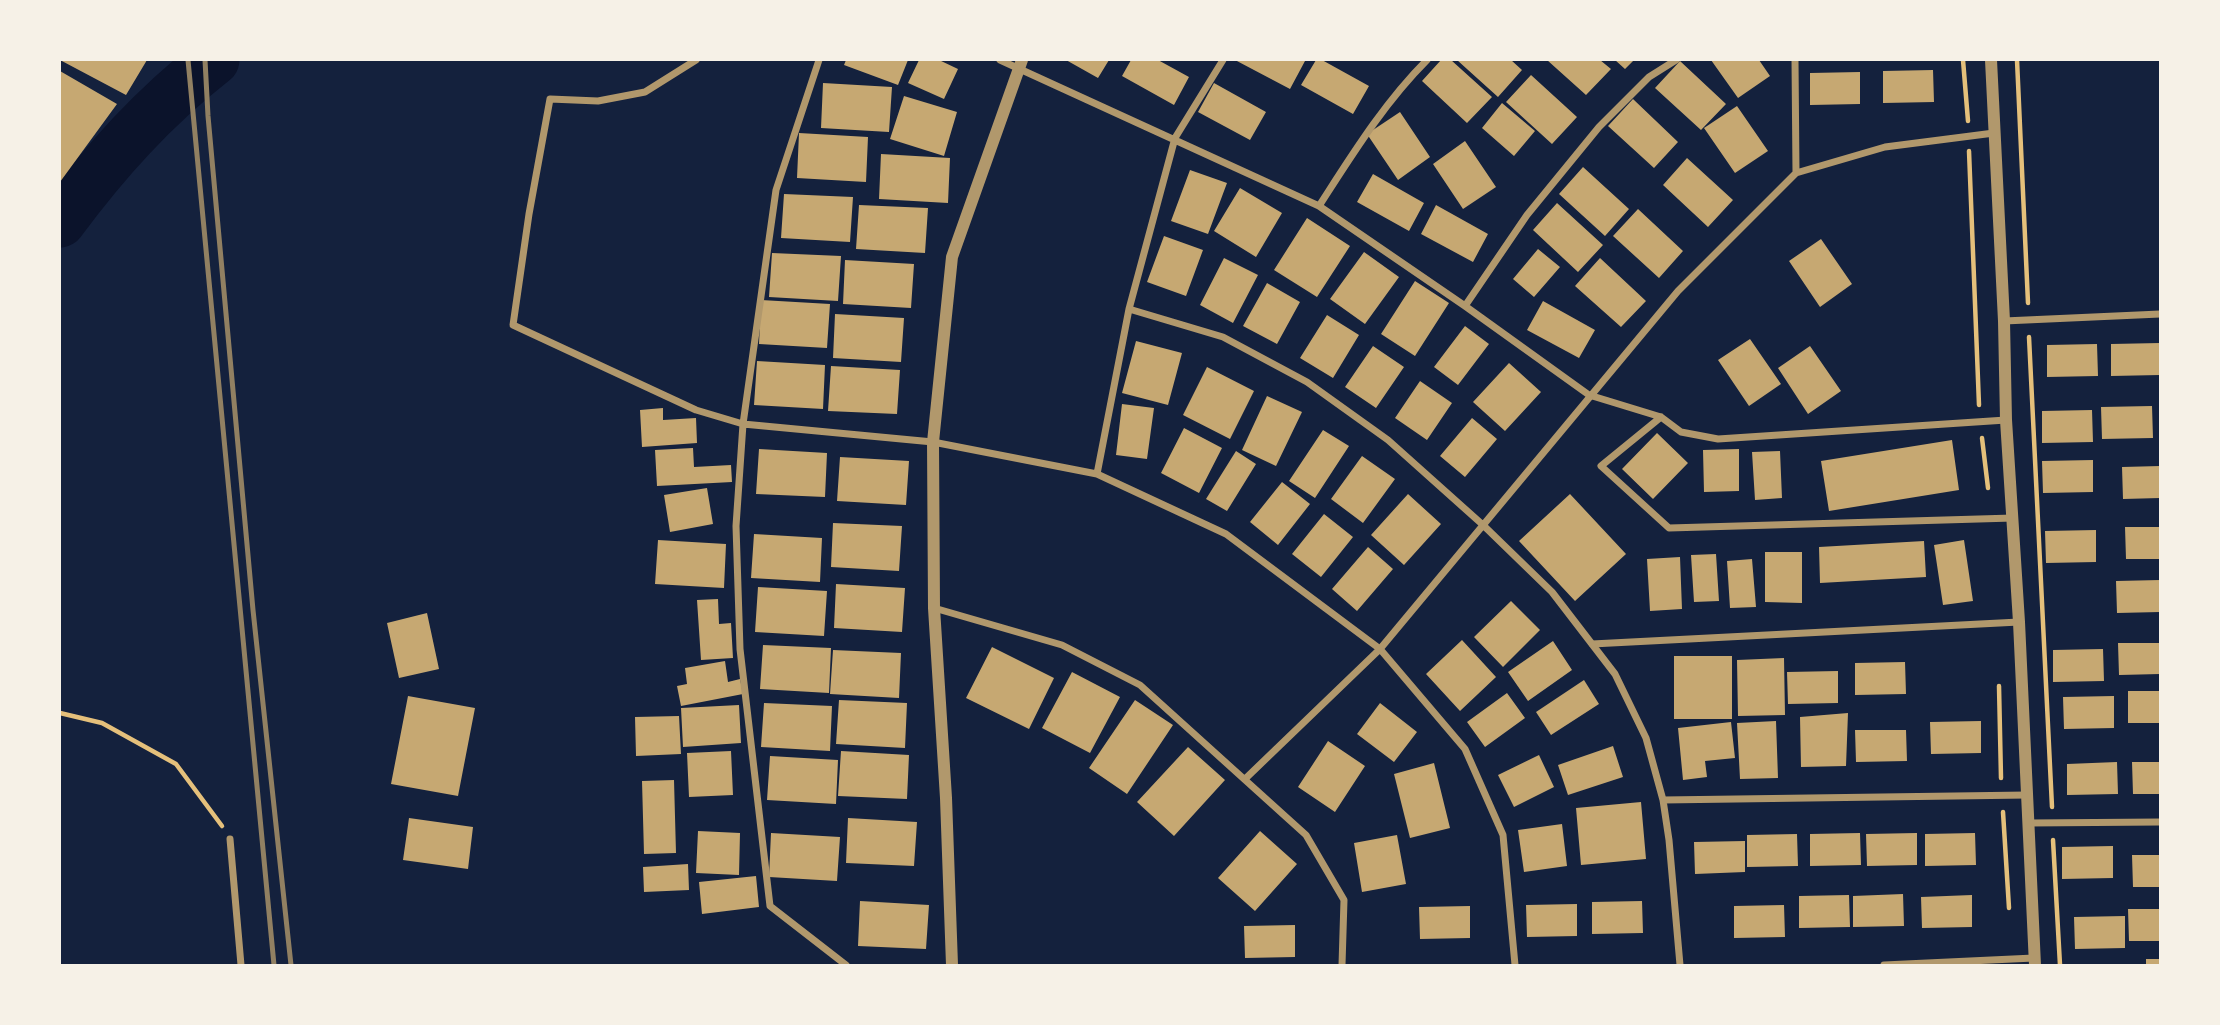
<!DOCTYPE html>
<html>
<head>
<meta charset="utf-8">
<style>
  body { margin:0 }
  #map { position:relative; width:2220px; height:1025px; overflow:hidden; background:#14213d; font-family:Quicksand,sans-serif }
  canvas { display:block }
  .frame { position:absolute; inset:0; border:61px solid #f6f1e7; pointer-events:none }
</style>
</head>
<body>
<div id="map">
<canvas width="2220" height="1025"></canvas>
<div class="frame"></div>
</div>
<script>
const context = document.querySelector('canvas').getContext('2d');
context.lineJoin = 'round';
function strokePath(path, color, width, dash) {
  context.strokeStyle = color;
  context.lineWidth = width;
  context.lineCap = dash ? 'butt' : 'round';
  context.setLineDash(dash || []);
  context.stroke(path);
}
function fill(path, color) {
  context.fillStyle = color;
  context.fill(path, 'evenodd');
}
const river = new Path2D(`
  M60 222C106 160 153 108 214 60`);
const building = new Path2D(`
  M60 60H147L126 95Z
  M846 60H908L898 85 844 65Z
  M919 60H939L958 69 944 99 908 83Z
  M1066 60H1109L1098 78Z
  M1131 60H1158L1189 77 1174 105 1122 76Z
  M1235 60H1302L1305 61 1290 89Z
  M1316 60H1322L1369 86 1353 114 1301 85Z
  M1441 60H1451L1492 97 1467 123 1422 81Z
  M1457 60H1511L1522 70 1498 97Z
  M1547 60H1600L1611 69 1586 95Z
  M1615 60H1634L1625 69Z
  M1711 60H1759L1770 76 1738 98Z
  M1680 61 1726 104 1701 130 1655 88Z
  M1933 70 1934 102 1883 103V71Z
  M60 71 117 104 60 182Z
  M1860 72V104L1810 105V73Z
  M1531 75 1577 117 1552 144 1506 102Z
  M823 83 892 87 889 132 821 128Z
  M1214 83 1266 112 1250 140 1198 112Z
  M904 96 957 112 944 156 890 139Z
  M1633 99 1678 142 1654 168 1608 126Z
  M1502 103 1535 131 1514 156 1482 128Z
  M1737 106 1768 151 1735 173 1704 128Z
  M1400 112 1430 157 1398 180 1367 134Z
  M799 133 868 137 866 182 797 178Z
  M1465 141 1496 187 1463 209 1433 164Z
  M881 154 950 158 948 203 879 199Z
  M1687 158 1733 200 1708 227 1663 185Z
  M1583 167 1629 209 1605 236 1559 194Z
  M1190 170 1227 183 1208 234 1171 221Z
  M1373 174 1424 203 1409 231 1357 202Z
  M1240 188 1282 213 1256 257 1214 231Z
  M784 194 853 197 850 242 781 238Z
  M1557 203 1603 245 1578 272 1533 230Z
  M859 205 928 208 925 253 856 249Z
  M1436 205 1488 234 1473 262 1421 234Z
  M1638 209 1683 251 1659 278 1613 236Z
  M1307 218 1350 246 1317 297 1274 270Z
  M1164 236 1203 250 1186 296 1147 282Z
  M1821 239 1852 284 1820 307 1789 261Z
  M1538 249 1560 267 1534 297 1513 279Z
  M1364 252 1399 277 1365 324 1330 299Z
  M772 253 841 256 838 301 769 297Z
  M1224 258 1258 275 1233 323 1200 305Z
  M1600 258 1646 301 1621 327 1575 286Z
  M845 260 914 264 911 308 843 304Z
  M1415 281 1449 303 1415 356 1381 334Z
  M1267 283 1300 302 1277 344 1243 326Z
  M761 300 830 304 827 348 759 344Z
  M1543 301 1595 330 1579 358 1527 330Z
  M835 314 904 318 901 362 833 358Z
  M1327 315 1359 335 1333 378 1300 358Z
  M1465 326 1489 344 1458 385 1434 367Z
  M1750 339 1781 384 1749 406 1718 360Z
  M1136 341 1182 353 1168 405 1122 393Z
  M2160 343V375L2111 376V344Z
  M2097 344 2098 376 2047 377V345Z
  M1373 346 1404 367 1376 408 1345 387Z
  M1810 346 1841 391 1808 414 1778 368Z
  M757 361 825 365 823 409 754 405Z
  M1509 363 1541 392 1505 431 1473 402Z
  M831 366 900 370 897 414 828 411Z
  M1207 367 1254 391 1230 439 1183 415Z
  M1420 381 1452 403 1427 440 1395 418Z
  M1267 396 1302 412 1276 466 1242 450Z
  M1122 404 1154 408 1147 459 1116 455Z
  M2152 406 2153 438 2102 439 2101 407Z
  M663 408V420L696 418 697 443 642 447 640 410Z
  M2092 410 2093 442 2042 443V411Z
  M1472 418 1497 439 1465 477 1440 456Z
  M1184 428 1222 448 1199 493 1161 473Z
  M1323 430 1349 446 1315 498 1289 481Z
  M1657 433 1688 463 1653 499 1622 469Z
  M1952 440 1959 490 1829 511 1821 461Z
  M693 448 694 467 731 465 732 482 657 486 655 450Z
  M759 449 827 453 825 497 756 494Z
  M1739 449V491L1704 492 1703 450Z
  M1236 451 1256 464 1227 511 1206 499Z
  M1780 451 1782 498 1755 500 1752 452Z
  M1362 456 1395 479 1363 523 1331 499Z
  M840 457 909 461 906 505 837 501Z
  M2093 460V492L2043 493 2042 461Z
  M2160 466V498L2123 499 2122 467Z
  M1282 482 1310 504 1278 545 1250 522Z
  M707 488 713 524 670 532 664 495Z
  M1408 494 1441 524 1404 565 1371 535Z
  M1570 494 1626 554 1575 601 1519 541Z
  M1324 514 1353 537 1321 577 1292 554Z
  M833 523 902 526 899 571 831 567Z
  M2125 527H2160V559H2126Z
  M2096 530V562L2046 563 2045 531Z
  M754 534 822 538 820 582 751 578Z
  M658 540 726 544 724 588 655 584Z
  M1964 540 1973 601 1943 605 1934 545Z
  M1924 541 1926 577 1820 583 1819 547Z
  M1368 547 1393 569 1357 611 1332 589Z
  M1765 552H1802V603L1765 602Z
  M1716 554 1719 601 1694 602 1691 555Z
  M1680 557 1682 609 1650 611 1647 559Z
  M1752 559 1756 607 1730 608 1727 561Z
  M2160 580V612L2117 613 2116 581Z
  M836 584 905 588 902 632 834 628Z
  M758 587 827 591 824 636 755 632Z
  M718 599 719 624 731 623 733 658 701 660 697 600Z
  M1511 601 1540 630 1503 667 1474 637Z
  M427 613 439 669 399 678 387 623Z
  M1462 640 1496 677 1460 711 1426 674Z
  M1553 641 1572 670 1528 701 1508 672Z
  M2118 643H2160V674L2119 675Z
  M763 645 831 648 829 693 760 689Z
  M992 647 1054 678 1029 729 966 698Z
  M2103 649 2104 681 2053 682V650Z
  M833 650 901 653 899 698 830 694Z
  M1674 656H1732V719H1674Z
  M1784 658 1785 715 1738 716 1737 660Z
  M725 661 728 682 740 679 743 694 681 706 677 686 687 684 685 668Z
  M1905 662 1906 694 1855 695V663Z
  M1838 671V703L1788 704 1787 672Z
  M1072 672 1120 697 1090 753 1042 728Z
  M1584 680 1599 704 1551 735 1536 712Z
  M2128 691H2160V723H2128Z
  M1507 693 1525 718 1485 747 1467 722Z
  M408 696 475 708 458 796 391 784Z
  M2114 696V728L2064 729 2063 697Z
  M839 700 907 703 905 748 836 744Z
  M1135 700 1173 725 1127 794 1089 768Z
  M764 703 832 706 830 751 761 747Z
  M1380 703 1417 732 1394 762 1357 734Z
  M739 705 741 743 683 747 681 708Z
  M1848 713 1846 766 1801 767 1800 717Z
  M679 716 681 754 636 756 635 717Z
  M1776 721 1778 778 1740 779 1737 723Z
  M1981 721V753L1931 754 1930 722Z
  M1731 722 1735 758 1705 761 1707 777 1683 780 1678 728Z
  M1855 730H1906L1907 761 1856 762Z
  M1328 741 1365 766 1335 812 1298 787Z
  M1613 746 1623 777 1568 795 1558 765Z
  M1188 747 1225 780 1174 836 1137 802Z
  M731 751 733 795 689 797 687 753Z
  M841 751 909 755 907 799 838 796Z
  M1539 755 1554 787 1514 807 1498 775Z
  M770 756 838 760 836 804 767 800Z
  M2117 762 2118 794 2067 795V764Z
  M2132 762H2160V794H2133Z
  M1434 763 1450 828 1410 838 1394 774Z
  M674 780 676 853 644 854 642 781Z
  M1641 802 1646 859 1581 865 1576 808Z
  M409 818 473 827 468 869 403 860Z
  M848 818 917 822 914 866 846 863Z
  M1562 824 1567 866 1524 872 1518 830Z
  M698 831 740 833 739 875 696 873Z
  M1260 831 1297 864 1255 911 1218 878Z
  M771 833 840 837 837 881 769 877Z
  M1860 833 1861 865 1810 866V834Z
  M1917 833V865L1867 866 1866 834Z
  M1975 833 1976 865 1925 866V834Z
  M1797 834 1798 866 1747 867V835Z
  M1397 835 1406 884 1362 892 1354 843Z
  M1745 841V872L1695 874 1694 842Z
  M2113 846V878L2062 879V847Z
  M2132 855H2160V887H2133Z
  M688 864 689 890 644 892 643 867Z
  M756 876 759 907 702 914 699 882Z
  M1903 894 1904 926 1853 927V896Z
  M1849 895 1850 927 1799 928V896Z
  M1972 895V927L1922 928 1921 897Z
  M860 901 929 905 926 949 858 946Z
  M1642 901 1643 933 1592 934V902Z
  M1577 904V936L1527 937 1526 905Z
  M1784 905 1785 937 1734 938V906Z
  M1470 906V938L1420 939 1419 907Z
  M2128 909H2160V941H2129Z
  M2125 916V948L2075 949 2074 917Z
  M1295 925V957L1245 958 1244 926Z
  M2146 959H2160V965H2146Z`);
const path = new Path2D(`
  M1963 60 1968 121
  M2017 60 2028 303
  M1969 151 1979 405
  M2029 337 2052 807
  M1982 438 1988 488
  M1999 686 2001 778
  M60 713 102 723 176 764 222 826
  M2003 812 2009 908
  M2053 840 2060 965`);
const minor = new Path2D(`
  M696 60 645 92 598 101 550 99 529 214 513 325 696 410 743 424 933 442 1097 474 1226 534 1380 649 1465 749 1503 835 1515 965
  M819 60 776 190 743 424 736 526 740 649 770 906 846 965
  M1000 60 1319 206 1465 306 1589 395 1661 417 1681 432 1718 439 2006 420
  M1795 60 1796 173
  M1319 206C1352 155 1384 103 1427 60
  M1465 306 1527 215 1599 127 1649 77 1676 60
  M1129 309 1223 337 1307 382 1388 440 1483 525 1552 592 1615 674 1646 738 1663 800 1669 840 1680 965
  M2004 321 2160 314
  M1661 417 1601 466 1669 528 2013 518
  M1097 474 1129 309 1175 138 1223 60
  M934 608 1062 645 1140 685 1306 835 1344 900 1342 965
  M1592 644 2019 622
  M1245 779 1380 649 1678 291 1796 173 1885 147 1994 133
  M1663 800 2027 795
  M2029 823 2160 822
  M230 839 241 965
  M1884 965 2034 958`);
const tertiary = new Path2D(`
  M1991 60 2004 321 2006 420 2019 622 2035 965
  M952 965 946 798 934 608 933 442 952 257 1022 60`);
const rail = new Path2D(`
  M188 60 274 965
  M205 60 208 116 253 610 291 965`);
strokePath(river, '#0b132b', 51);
fill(building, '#c6a872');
strokePath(path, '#e5c07b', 4.5);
strokePath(minor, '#b1986c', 7);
strokePath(tertiary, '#b1986c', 12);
strokePath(rail, '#918062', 5);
</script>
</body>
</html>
